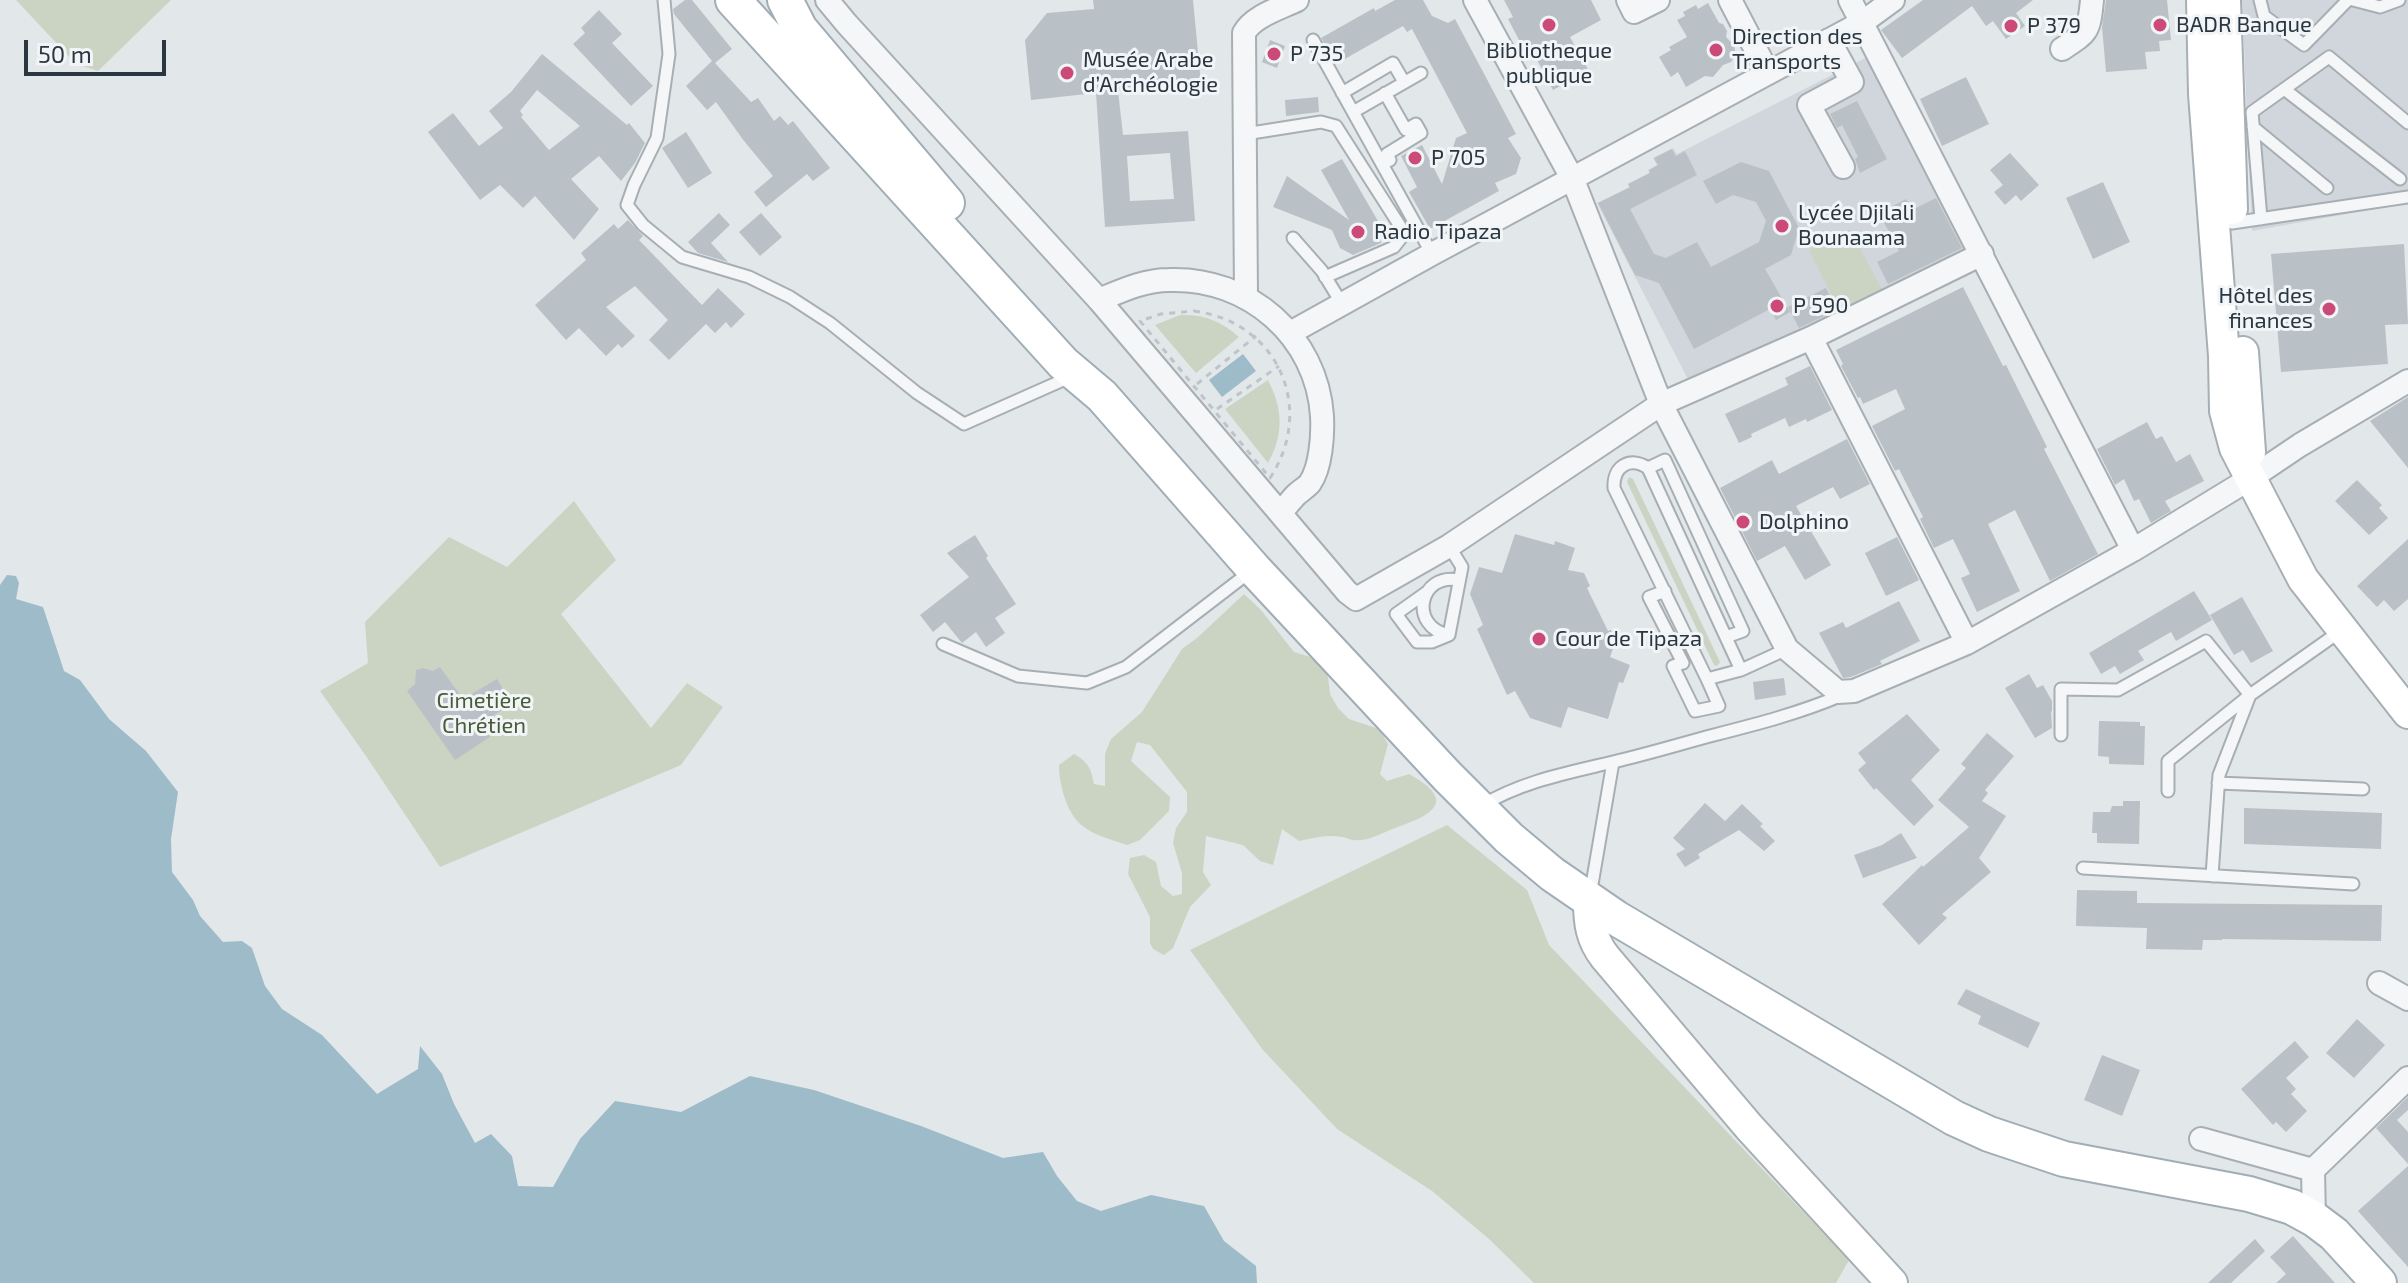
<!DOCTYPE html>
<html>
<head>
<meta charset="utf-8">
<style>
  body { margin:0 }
  #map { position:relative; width:2408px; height:1283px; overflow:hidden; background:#e2e7ea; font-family:"Exo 2",sans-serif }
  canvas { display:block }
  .scale { position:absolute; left:24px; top:40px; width:142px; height:36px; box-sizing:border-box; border:4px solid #2a3741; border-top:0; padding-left:10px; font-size:24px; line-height:28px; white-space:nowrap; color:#2a3741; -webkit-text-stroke:6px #f1f5f7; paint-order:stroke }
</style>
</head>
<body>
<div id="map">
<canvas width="2408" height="1283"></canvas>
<div class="scale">50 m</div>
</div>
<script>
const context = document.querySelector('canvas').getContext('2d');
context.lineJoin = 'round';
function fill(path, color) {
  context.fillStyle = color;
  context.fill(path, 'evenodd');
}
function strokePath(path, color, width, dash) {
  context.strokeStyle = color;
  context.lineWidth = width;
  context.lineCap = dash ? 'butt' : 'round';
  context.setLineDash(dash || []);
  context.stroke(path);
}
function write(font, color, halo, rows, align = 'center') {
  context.font = font + ' "Exo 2",sans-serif';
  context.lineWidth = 6;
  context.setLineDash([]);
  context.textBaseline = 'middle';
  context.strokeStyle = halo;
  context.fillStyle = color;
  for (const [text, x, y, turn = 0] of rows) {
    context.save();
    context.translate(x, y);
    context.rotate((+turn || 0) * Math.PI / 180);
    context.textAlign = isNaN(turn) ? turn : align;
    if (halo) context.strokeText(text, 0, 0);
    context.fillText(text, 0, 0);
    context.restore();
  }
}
const built = new Path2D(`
  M2242 0H2408V203L2252 231Z
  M1867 57 1966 249 1693 389 1597 203 1629 188 1628 184 1649 173 1648 170 1657 165 1653 158 1673 148 1677 154Z`);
const green = new Path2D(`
  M16 0H171L98 71 76 64Z
  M1850 229 1882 290 1840 312 1809 250Z
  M1180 315C1204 314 1221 321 1239 337L1196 373 1155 325Z
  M1268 380C1283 409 1284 435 1268 463L1225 409Z
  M1629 477 1633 479 1720 662 1717 666 1714 665 1627 482Z
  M574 501 616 560 561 614 651 728 687 683 723 707 681 765 440 867 366 756 320 691 368 663 365 622 449 537 507 567Z
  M1244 594 1261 610 1294 652 1320 660 1327 669 1330 694 1338 708 1349 719 1379 729 1388 744 1380 774 1387 781 1409 774C1458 801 1433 815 1395 828 1382 833 1368 842 1353 840 1349 840 1346 837 1342 837 1327 834 1313 838 1299 841L1282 829 1273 865 1260 861 1243 845 1206 836 1203 872 1211 885 1190 907 1173 948 1164 955 1153 949 1150 943V917L1128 874 1130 858 1144 855 1156 862 1161 886 1173 896 1182 894V873L1173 843 1176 828 1187 812V792L1150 745 1137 742 1131 761 1170 797 1169 811 1140 840 1127 845C1113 840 1092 835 1080 824 1066 810 1059 784 1059 765L1074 754C1088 762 1091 768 1094 784L1105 786V754L1111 739 1142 712 1182 649 1197 638Z
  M1447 825 1527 890 1549 945 1849 1260 1836 1283H1534L1489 1239 1432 1191 1337 1129 1263 1050 1190 950Z`);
const water = new Path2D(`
  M1243 354 1256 371 1222 397 1209 380Z
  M7 575 16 576 19 583 16 599 43 607 64 671 80 680 109 719 146 751 178 792 171 839 172 872 193 900 200 916 223 942 242 941 252 948 265 986 282 1009 322 1035 377 1094 418 1069 420 1046 442 1074 454 1104 475 1143 491 1134 512 1156 518 1186 553 1187 580 1139 615 1101 681 1112 750 1076 814 1090 921 1126 1003 1158 1043 1152 1057 1176 1077 1201 1101 1211 1151 1195 1204 1206 1224 1241 1256 1266 1257 1283H0V585Z`);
const building = new Path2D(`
  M685 0H692L732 49 715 63 751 102 758 98 774 121 780 116 788 125 793 121 830 168 813 181 807 174 766 207 754 192 773 176 744 141 716 102 707 110 686 86 712 61 674 14 673 9Z
  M1093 0H1193L1201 84 1118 91 1123 135 1188 131 1195 221 1105 227 1096 93 1031 100 1025 40 1047 13 1094 9ZM1170 153 1174 199 1130 201 1127 156Z
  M1395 0H1423L1432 16 1448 23 1455 19 1516 134 1508 138 1521 158 1516 174 1495 183 1499 191 1430 229 1409 192 1417 187 1401 156 1422 145 1442 184 1456 138 1467 133 1412 29 1407 32 1403 26 1336 64 1321 38 1374 8 1375 11Z
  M1504 0H1591L1601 20 1570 37 1589 71 1553 90 1535 56 1529 59 1508 19 1513 17Z
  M1923 0H2033L2016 13 2025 26 2006 39 1993 21 1986 26 1972 6 1902 58 1881 30Z
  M2106 0H2167L2171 40 2159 41 2160 51 2145 52 2147 69 2106 72 2102 27Z
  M1708 3 1719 23 1723 24 1727 31 1726 37 1734 45 1736 55 1731 62 1723 65 1713 77 1705 76 1686 87 1678 72 1671 77 1659 57 1671 50 1669 47 1687 37 1677 20 1685 16 1683 12 1696 5 1698 9Z
  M599 10 622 34 612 43 653 86 631 106 573 44 585 33 581 28Z
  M1270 40 1285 46 1277 68 1262 62Z
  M542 54 627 125 629 123 645 143 635 163 621 181 599 156 571 179 599 209 574 240 535 196 523 208 500 185 480 200 428 132 453 113 479 146 503 128 489 111 511 92ZM537 90 580 126 549 150 521 117 523 115 520 111Z
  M1966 77 1989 124 1942 146 1920 99Z
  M1318 97 1319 112 1286 116 1285 100Z
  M1857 101 1887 159 1860 173 1855 159 1858 157 1842 125 1837 128 1830 114Z
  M686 132 712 173 688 188 662 148Z
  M1672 149 1676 156 1685 151 1697 175 1630 209 1654 254 1666 258 1697 242 1711 267 1759 242 1766 221 1756 202 1733 195 1716 204 1703 181 1741 162 1769 171 1799 228 1791 255 1765 269 1790 312 1776 320 1770 309 1694 349 1659 283 1635 275 1598 203 1630 187 1628 184 1650 173 1649 170 1658 165 1654 158Z
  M2010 153 2039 185 2021 201 2016 195 2005 205 1994 192 2003 185 1990 170Z
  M1342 159 1382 228 1381 243 1353 255 1340 248 1332 230 1273 207 1287 176 1349 220 1321 170Z
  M2103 182 2130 242 2093 259 2066 198Z
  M1936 198 1962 248 1888 284 1877 262 1899 251 1879 213 1906 199 1912 210Z
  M719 213 730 225 711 243 728 262 698 253 688 242Z
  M761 213 782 237 760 256 739 232Z
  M628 220 643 236 639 240 702 305 718 288 745 314 731 328 726 322 715 333 706 324 669 360 649 340 668 320 635 286 606 307 635 336 622 348 618 344 606 356 579 328 566 340 535 305 586 260 581 253 614 224 618 229Z
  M2404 244 2408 324 2385 325 2388 364 2281 372 2271 254Z
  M1963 287 2003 366 2006 365 2047 447 2044 449 2098 554 2050 581 2015 510 1988 524 2020 591 1977 612 1961 578 1970 574 1953 539 1934 548 1920 519 1923 517 1899 469 1895 471 1872 426 1905 409 1896 389 1863 404 1860 397 1858 398 1841 366 1843 364 1836 350Z
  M1826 288 1837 310 1799 328 1788 307Z
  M1810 366 1832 410 1807 422 1806 419 1789 427 1785 418 1751 434 1752 437 1739 443 1725 414 1788 385 1785 378Z
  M2408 397V468L2370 421Z
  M2147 422 2156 439 2162 436 2176 462 2190 454 2204 481 2165 501 2171 511 2151 523 2139 499 2134 501 2124 479 2115 485 2097 449Z
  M1847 439 1870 484 1840 499 1833 487 1796 506 1831 565 1805 580 1785 546 1757 561 1720 488 1772 460 1779 474Z
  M2357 480 2382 505 2379 508 2388 518 2369 535 2335 501Z
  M1515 534 1554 545 1555 541 1575 548 1568 570 1584 573 1590 586 1587 588 1608 631 1611 630 1616 640 1610 657 1630 665 1623 683 1619 682 1608 719 1568 707 1561 728 1530 718 1515 691 1507 695 1477 629 1483 625 1470 594 1479 567 1502 573Z
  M975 535 988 556 986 558 1016 604 995 618 1005 633 986 647 976 632 962 643 945 622 933 632 920 615 969 577 947 553Z
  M1897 537 1919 580 1886 596 1865 553Z
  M2408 539V599L2394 611 2384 600 2377 607 2357 586Z
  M2194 591 2212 620 2176 641 2171 632 2138 651 2144 660 2120 674 2115 666 2101 674 2089 653Z
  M2242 597 2273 651 2251 663 2243 650 2234 655 2210 615Z
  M1899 601 1920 641 1880 661 1882 664 1851 677 1843 678 1819 633 1843 622 1846 628Z
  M440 667 463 699 497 679 512 704 481 723 490 737 455 760 407 691 415 684 416 670 423 668 433 671Z
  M2029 674 2037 688 2043 685 2052 701V711L2051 712 2052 728 2035 738 2005 688Z
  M1784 678 1786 695 1755 700 1753 682Z
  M1907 714 1940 750 1911 780 1934 806 1914 826 1876 788 1874 790 1858 770 1866 763 1858 753Z
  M2099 721 2140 722V726H2145L2144 765 2109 764V757L2098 756Z
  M1987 733 2014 756 1985 790 1988 793 1982 801 2006 816 1979 858 1991 872 1942 914 1947 918 1919 945 1882 904 1922 865 1923 867 1969 827 1938 800 1966 768 1961 764Z
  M2123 801H2140L2139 844 2097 843V833H2092L2093 812H2110L2112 806H2123Z
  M1705 803 1725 821 1742 804 1763 824 1760 826 1775 841 1764 851 1739 830 1698 854 1700 858 1685 867 1676 854 1685 849 1673 838Z
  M2244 808 2382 813 2381 849 2244 844Z
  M1901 833 1917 858 1863 878 1854 855 1882 845Z
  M2077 890 2137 891V903L2382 905 2381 941 2222 939V940H2203L2202 950 2146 949 2147 928 2076 926Z
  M1966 989 2040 1023 2028 1048 1978 1024 1981 1016 1957 1004Z
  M2357 1019 2385 1045 2354 1078 2326 1053Z
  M2295 1041 2309 1057 2286 1078 2296 1089 2291 1094 2307 1111 2286 1132 2276 1122 2273 1125 2241 1089Z
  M2102 1055 2140 1070 2122 1116 2084 1100Z
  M2408 1097V1110L2397 1120 2408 1132V1164L2376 1128Z
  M2408 1166V1267L2358 1211Z
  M2293 1236 2335 1283H2276L2286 1274 2270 1257Z
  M2255 1239 2265 1251 2231 1283H2208Z`);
const path = new Path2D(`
  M1194 311C1278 322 1316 408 1270 478L1140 321 1161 314Z
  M1197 384 1256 336
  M1217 409 1279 366`);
const lane = new Path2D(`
  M664 0 669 54 657 138 634 185 627 205 643 225 682 257 749 277 790 297 830 323 917 393 964 424 1070 377
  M2260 0 2264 16 2304 45 2348 0
  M2353 0 2380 7 2399 0
  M1313 40 1432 254
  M2284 89 2400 179
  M1342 93 1393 63 1404 82
  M1353 112 1421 73
  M2253 127 2327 188
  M1245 134 1321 122 1336 126 1400 226 1401 238 1394 247 1325 277
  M1382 164 1390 160 1387 154 1421 133 1416 124 1406 130 1385 93
  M2261 219 2252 112 2329 57 2408 123
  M2232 223 2408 197
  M1293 238 1322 271 1342 304
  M1648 468 1665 460 1743 631 1726 637
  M1449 546 1462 567 1449 635
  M1665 591 1649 597 1683 663 1673 666 1695 711 1719 706 1707 679
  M1427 592 1396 614 1417 642H1432L1449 635
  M1449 635C1408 627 1419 572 1459 580
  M943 644 1018 676 1087 683 1126 667 1251 571
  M1741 670 1707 679 1614 488C1613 466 1630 456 1648 468L1741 670 1787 649
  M2061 735V689L2118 690 2206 641 2250 695 2168 761V791
  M2218 783 2363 789
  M1481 806C1523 781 1567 773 1613 762 1647 754 1680 744 1714 735 1757 724 1800 713 1842 695
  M2083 868 2353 884
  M2212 876 2219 775 2250 695 2342 630
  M1590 896 1613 762`);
const street = new Path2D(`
  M827 0 846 23 1099 300 1347 592 1356 599 1449 546 1661 404 1811 338 1982 254
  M1475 0 1573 180 1661 404 1787 649 1838 692 1854 691 1967 643 2133 550 2251 478 2300 445 2408 381
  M1628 0 1634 12 1658 0
  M1730 0 1768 73
  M1850 0 2133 550
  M1829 40 1852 82 1809 105 1843 167
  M2062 49C2088 32 2089 32 2092 0
  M1246 297 1244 33C1253 16 1281 8 1297 0
  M1099 300C1121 291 1144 280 1169 280 1249 277 1317 337 1322 416 1323 435 1321 467 1310 483 1307 487 1300 491 1296 495 1291 500 1286 507 1280 513
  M1290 333 1432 254 1863 22 1893 0
  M1811 338 1967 643
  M2379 983 2408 999
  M2201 1139 2313 1170
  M2314 1219 2313 1170 2408 1078`);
const secondary = new Path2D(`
  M2202 0 2204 94 2224 356 2225 411 2235 448 2303 579 2408 713
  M2225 0 2232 209
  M2243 352 2250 452
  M1589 901C1589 923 1591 939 1605 957L1749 1127 1892 1283`);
const primary = new Path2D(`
  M733 0 1063 363 1102 396 1254 569 1447 776 1509 838 1552 874 1616 918 1954 1118 1989 1134 2064 1159 2249 1194 2292 1207 2314 1219 2334 1234 2379 1283
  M785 0 800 29 947 203`);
const markers = [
  [1549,25,8,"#cc4a78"],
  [2160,25,8,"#cc4a78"],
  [2011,26,8,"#cc4a78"],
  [1716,50,8,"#cc4a78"],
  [1274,54,8,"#cc4a78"],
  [1067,73,8,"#cc4a78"],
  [1415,158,8,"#cc4a78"],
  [1782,226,8,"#cc4a78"],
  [1358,232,8,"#cc4a78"],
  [1777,306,8,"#cc4a78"],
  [2329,309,8,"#cc4a78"],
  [1743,522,8,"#cc4a78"],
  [1539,639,8,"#cc4a78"]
];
const poiNames = [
  ["BADR Banque",2176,25],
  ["P 379",2027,26],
  ["Direction des",1732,37],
  ["Transports",1732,62],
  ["Bibliotheque",1549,51,"center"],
  ["publique",1549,76,"center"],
  ["P 735",1290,54],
  ["Musée Arabe",1083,60],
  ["d’Archéologie",1083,85],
  ["P 705",1431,158],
  ["Lycée Djilali",1798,213],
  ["Bounaama",1798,238],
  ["Radio Tipaza",1374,232],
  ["Hôtel des",2313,296,"right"],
  ["finances",2313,321,"right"],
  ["P 590",1793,306],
  ["Dolphino",1759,522],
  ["Cour de Tipaza",1555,639]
];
const parkNames = [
  ["Cimetière",484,701],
  ["Chrétien",484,726]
];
fill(built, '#d0d6dc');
fill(green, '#cbd4c3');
fill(water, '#9ebbc9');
fill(building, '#b9c1c7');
strokePath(lane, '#a7afb4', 15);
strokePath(street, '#a7afb4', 26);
strokePath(secondary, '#a7afb4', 34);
strokePath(primary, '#a1adb5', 38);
strokePath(path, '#bfc4c8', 3, [6, 6]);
strokePath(lane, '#f4f6f8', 11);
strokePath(street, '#f4f6f8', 22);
strokePath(secondary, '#fff', 30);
strokePath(primary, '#fff', 34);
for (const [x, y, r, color] of markers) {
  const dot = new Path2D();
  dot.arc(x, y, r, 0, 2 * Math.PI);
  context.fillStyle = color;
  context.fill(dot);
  strokePath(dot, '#f1f5f7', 3);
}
write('22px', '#2a3741', '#f1f5f7', poiNames, 'left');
write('22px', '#465d38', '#f1f5f7', parkNames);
</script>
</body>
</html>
